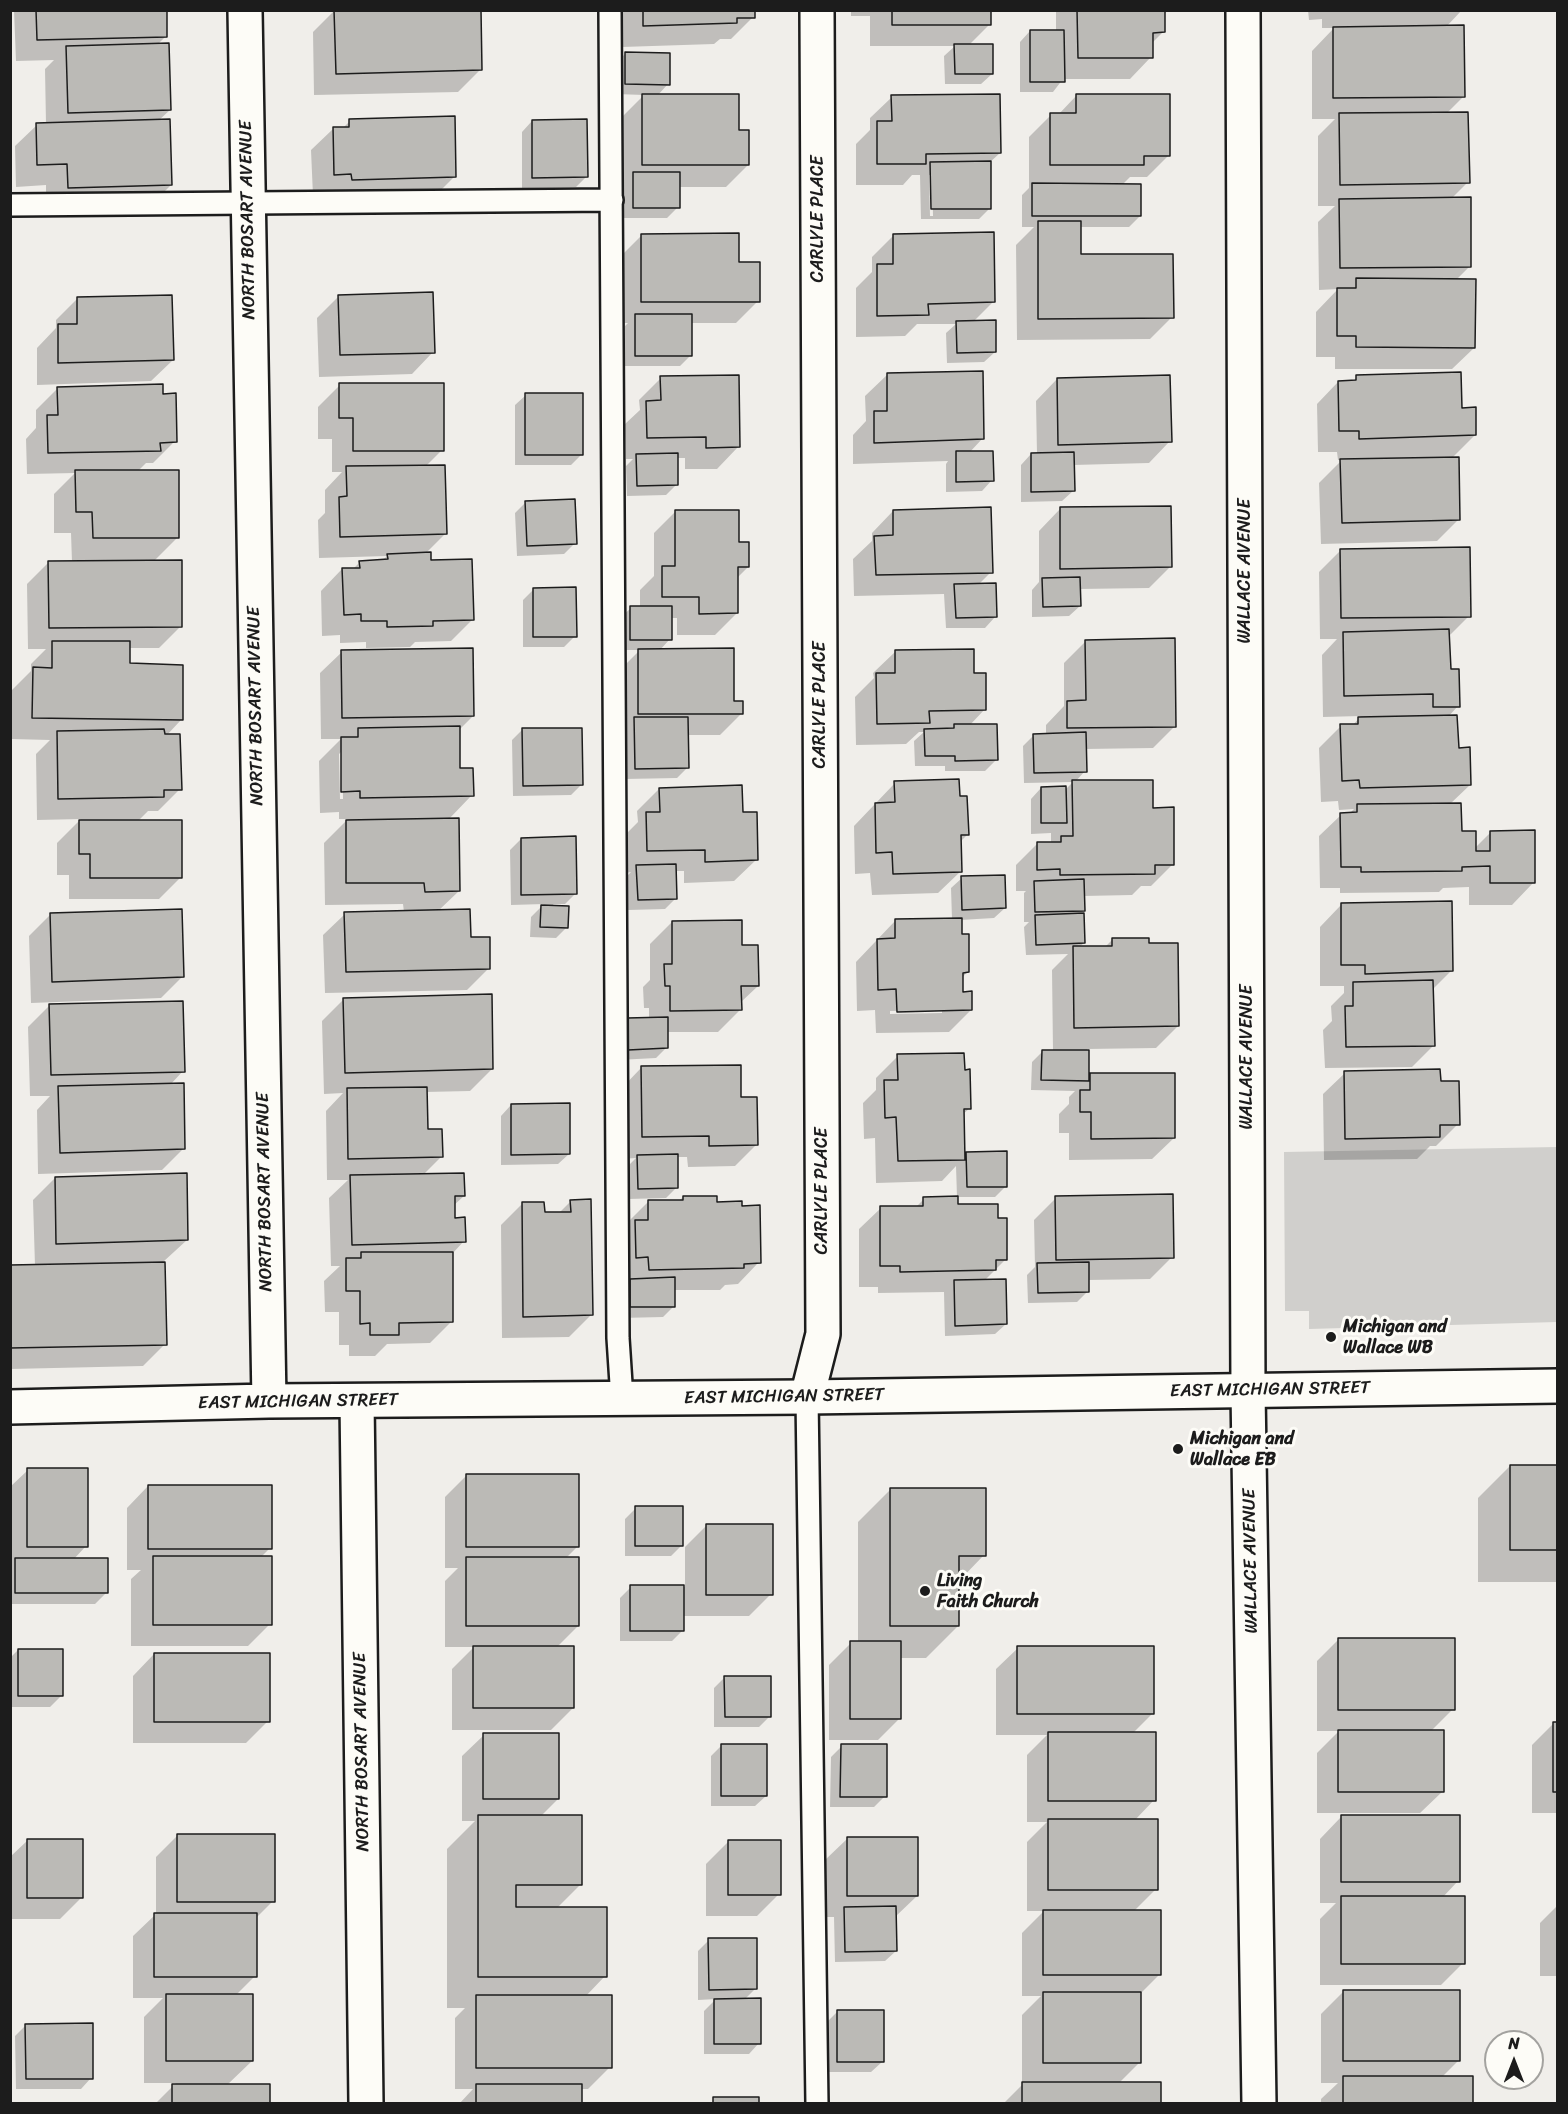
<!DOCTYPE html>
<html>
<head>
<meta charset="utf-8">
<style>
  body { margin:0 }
  #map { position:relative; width:1568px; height:2114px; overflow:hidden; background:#f0eeea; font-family:Sriracha,sans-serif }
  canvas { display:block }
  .frame { position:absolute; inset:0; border:12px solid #1c1c1c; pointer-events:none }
  .north { position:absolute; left:1484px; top:2030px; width:60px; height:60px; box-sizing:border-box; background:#fdfcf7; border:2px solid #a3a29f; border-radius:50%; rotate:0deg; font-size:16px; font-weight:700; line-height:24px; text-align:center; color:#1c1c1c }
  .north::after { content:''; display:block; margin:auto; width:21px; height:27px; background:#1c1c1c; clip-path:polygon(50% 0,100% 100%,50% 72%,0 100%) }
</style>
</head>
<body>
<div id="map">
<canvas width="1568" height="2114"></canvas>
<div class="frame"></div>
<div class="north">N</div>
</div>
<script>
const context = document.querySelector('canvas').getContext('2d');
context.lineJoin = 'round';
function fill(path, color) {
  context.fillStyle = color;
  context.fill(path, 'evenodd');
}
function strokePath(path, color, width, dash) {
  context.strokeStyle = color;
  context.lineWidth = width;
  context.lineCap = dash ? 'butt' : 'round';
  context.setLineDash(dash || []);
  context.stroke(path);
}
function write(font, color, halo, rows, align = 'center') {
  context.font = font + ' Sriracha,sans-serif';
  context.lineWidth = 6;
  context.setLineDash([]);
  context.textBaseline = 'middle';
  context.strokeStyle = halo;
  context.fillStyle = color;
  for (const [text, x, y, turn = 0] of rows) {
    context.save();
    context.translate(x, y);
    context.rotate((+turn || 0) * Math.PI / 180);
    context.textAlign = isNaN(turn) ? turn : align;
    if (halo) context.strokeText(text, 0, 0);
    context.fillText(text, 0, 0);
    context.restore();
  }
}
const green = new Path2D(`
  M1557 1147V1322L1309 1329V1311H1285L1284 1152Z`);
const shadow = new Path2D(`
  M14 10H165L166 36 157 45 170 110 158 121 171 185 149 207 46 209V185L16 187 15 146 37 125 46 124 45 69 54 60 16 61Z
  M335 10 480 70 458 92 314 95 313 32Z
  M621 10H753V17L731 39H720L714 44 622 47Z
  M851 10H990V24L969 45 992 74 981 84H945L944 56 955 46H870V16H851Z
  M1056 10H1168L1164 15V31L1151 44V57L1130 79H1063L1053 92H1020V42L1030 31H1056Z
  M1308 10H1462L1446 27 1464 96 1446 114 1468 182 1451 199 1470 266 1456 280 1474 348 1452 369H1335V357H1316V312L1338 289 1319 290 1318 222 1335 206H1318V136L1335 119H1312V51L1334 28H1322V19L1309 20Z
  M626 53 668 84 657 96 738 132 748 165 726 187H678V207L667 218H623V187H621V118L644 95 615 94V64Z
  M1076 96 1169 155 1147 177H1130L1122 185 1140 216 1129 227H1080V256L1172 317 1150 339 1017 340 1016 245 1034 227H1022V195L1029 188V137L1051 115H1058Z
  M892 97 1000 153 989 163 990 208 979 219H921L920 175H912L903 185H856V144L870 130V118ZM929 175H932L933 216H930Z
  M350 121 455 176 433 198 313 196 311 150 333 129H342Z
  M532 121 586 177 576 187 522 188V132Z
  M641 236 738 264 758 301 736 323H690V356L680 366H625V326L628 323H620V257Z
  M893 236 994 301 973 322 995 352 984 362 947 363 946 333 956 324H917L905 336 856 337V288L872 272V257Z
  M339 296 433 352 412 374 319 377 317 318Z
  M77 299 173 360 151 381 37 385V348L56 328V320Z
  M887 375 982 439 969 453 992 480 982 491 946 492V464L948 461 853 464V435L866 421 865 396Z
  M1357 377 1460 410 1475 435 1451 459 1459 519 1437 541 1321 544 1319 483 1342 460H1338L1337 452H1318L1317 404 1338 382H1352Z
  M661 378 738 447 717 469H685V458H676L677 484 666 495 627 496 626 466 633 459H626L625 424 640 410 639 400Z
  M1057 379 1170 441 1149 463 1073 465V491L1062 501 1021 502V465L1031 454H1037L1036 401Z
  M340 385 442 450 425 467 445 534 425 554 473 619 451 641 415 642 410 647 366 648V642L340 643V635L322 636 321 591 342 569H353L360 562 382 561 387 556 319 558 318 520 325 513V490L342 472H332V439H318V407Z
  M58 388 161 395 175 441 153 463H146L138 471 178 537 153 562 181 626 159 648H128V664L181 720 166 736 180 789 158 811H148L138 821 181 877 159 899H69V875H57V843L81 819 37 820 36 754 50 740 11 739 12 690 31 671V664L46 649H28L27 584 49 562H72L71 533H54V494L75 473 27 474 26 439 36 428V410Z
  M526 395 581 455 571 465H515V405Z
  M526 502 575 543 564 554 517 556 515 513Z
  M1060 509 1170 567 1149 588 1079 589 1080 606 1069 616 1032 617V590L1039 582V531Z
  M676 511 738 543 748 567 737 578V613L715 635H677V618H670V639L659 651 733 703 742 713 720 735H687L688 767 677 778 625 779 617 673 640 650H620V618L631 608H640V590L654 576V533Z
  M893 511 991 572 978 585 995 617 985 628H946L944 594 854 596 853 559 872 541V533Z
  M1341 550 1469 616 1448 637 1449 671 1458 706 1448 717 1470 785 1450 804 1460 833 1475 848 1491 832 1533 883 1512 905H1469V887L1443 888 1439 892 1340 893V888H1320L1319 836 1341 815 1349 814 1354 809 1339 810 1338 801 1321 802 1319 748 1341 726H1352L1361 716 1323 717 1322 655 1337 639H1320L1319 572Z
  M534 589 575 636 564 647H523V600Z
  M1086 641 1175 726 1153 748 1085 749V771L1075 782 1151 809 1173 864 1151 886H1141L1132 895 1083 896 1084 910 1079 915 1084 943 1078 948H1104L1113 939 1178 1026 1156 1048 1087 1049V1078L1091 1075 1174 1138 1152 1159 1069 1160V1133H1059V1114L1069 1104V1097L1075 1091 1031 1090 1032 1062 1043 1051H1053L1052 970 1068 954 1026 955 1024 927 1029 922H1024V893L1026 891H1016V865L1038 843H1051V833L1031 834V799L1041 788 1065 790 1073 782 1024 783 1023 746 1033 736 1046 735V725L1064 706V663Z
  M342 652 473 716 458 731 459 770 472 795 448 820 459 891 438 911 469 938 489 968 467 990 325 993 323 935 345 914 404 912 403 904 325 905 324 843 348 819H339V812L320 813 319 761 341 739H321L320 673ZM342 751 343 799H340L339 754Z
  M895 652 973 674 985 709 969 726 996 760 985 771H945V766H915L914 741 924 732H919L906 744 856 745 855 697 874 678 873 673Z
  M523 729 581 785 571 795 513 796 512 740Z
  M895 783 959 798 967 835 959 843 960 872 938 893 872 895 870 873 855 874 854 826Z
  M659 789 742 814 756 860 734 881 684 883V871H675L676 898 665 909 628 910 626 877 631 872 626 873 624 836 638 822 637 811Z
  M521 839 576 893 565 904H553L567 927 556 938 530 937 531 917 544 904 511 905 510 850Z
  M962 878 1005 908 994 918 960 920 961 935 968 971 962 978V994L971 1010 949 1032 876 1033 875 1010 857 1011 856 962 895 921 952 919 951 888ZM942 1010V1013L890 1014V1011Z
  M1341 905 1451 971 1432 990 1434 1045 1412 1067 1325 1068 1323 1030 1332 1021 1331 1006 1344 993V986H1320V927Z
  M51 914 183 976 161 998 31 1003 29 936Z
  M672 922 758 986 740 1003V1010L718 1032H667V1047L656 1058 618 1060 617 1030 628 1019H649V1008H644L643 987 650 980V944Z
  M344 999 492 1069 470 1091 425 1092 426 1131 441 1157 423 1175 464 1196 453 1206 454 1220 464 1241 452 1254V1321L430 1343 387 1344 375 1356H349V1345H339V1312H325L324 1281 340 1266H331L329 1198 348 1180H327L326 1111 343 1093 324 1094 322 1021Z
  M50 1005 183 1071 170 1085 184 1148 162 1170 38 1174 37 1110 50 1096H30L28 1027Z
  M898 1056 970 1108 962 1115 963 1157 967 1153 1006 1186 995 1197H957L956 1166 942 1181 876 1183 875 1138 864 1139 863 1103 876 1090V1078Z
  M641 1068 740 1098 757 1144 735 1166 688 1167 687 1157H676L677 1187 666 1198 628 1199 627 1167 636 1158 621 1159 620 1090Z
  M1345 1073 1439 1083 1458 1124 1436 1146H1430L1417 1159 1324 1160 1323 1094Z
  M511 1105 569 1154 558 1164 501 1165V1116Z
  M55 1178 187 1240 163 1262 165 1344 143 1366 10 1369V1266H35L33 1200Z
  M683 1197 716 1204 759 1262 738 1284 725 1285 720 1290H673L674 1306 663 1317 620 1318 626 1224 648 1202 679 1201Z
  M1056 1198 1172 1257 1150 1279 1088 1280V1291L1077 1302 1028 1303 1027 1275 1035 1267 1034 1220Z
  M924 1199 957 1206 997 1220 1006 1259 984 1281 1006 1324 995 1334 945 1336 944 1292 878 1293V1287H859V1229L881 1208H915Z
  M571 1201 591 1315 569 1337 502 1338 501 1225 522 1204 543 1213H559Z
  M1510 1466H1558V1582H1478V1498Z
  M28 1470 86 1546 73 1560 106 1593 95 1604H10V1487Z
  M467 1475 578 1546 565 1559 578 1626 556 1648 573 1708 551 1730H452V1669L474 1647H445V1581L458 1568H445V1497Z
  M148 1486 270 1548 261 1557 270 1624 248 1646H131V1579L141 1570H127V1508Z
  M890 1490 984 1555 958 1582V1626L926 1658H900V1718L878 1740H829V1665L851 1643H858V1522Z
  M636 1508 682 1545 671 1556H625V1519Z
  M707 1525 771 1594 749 1616H683V1630L672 1641H620V1598L631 1587H685V1547Z
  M1338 1640 1453 1709 1431 1731 1442 1792 1420 1813H1317V1753L1339 1731H1317V1661Z
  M1018 1648 1153 1713 1133 1733 1154 1800 1135 1820 1156 1889 1134 1911 1159 1975 1140 1994V2062L1118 2084 1160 2104H1003L1022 2085V2015L1041 1996H1022V1933L1044 1911H1027V1842L1047 1822H1027V1755L1047 1735H996V1669Z
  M18 1650 61 1696 50 1707H10V1658Z
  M154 1654 268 1721 246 1743H133V1676Z
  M725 1677 769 1717 759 1727H714V1688Z
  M1553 1724H1558V1813H1532V1745Z
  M484 1735 558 1799 540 1817 581 1884 557 1908 605 1976 585 1997 610 2067 588 2089H581V2104H459L473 2089H455V2018L465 2008H447V1849L475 1821H462V1756Z
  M722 1745 766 1796 755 1806H711V1756Z
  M842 1746 885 1796 874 1807H830L831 1757Z
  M1341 1817 1458 1881 1442 1898 1463 1963 1441 1985H1320V1919L1336 1903H1320V1839Z
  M178 1835 273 1901 255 1919V1976L236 1995 252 2061 227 2085 268 2104H155L176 2083H144V2017L163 1998H133V1936L156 1914V1857Z
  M847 1839 917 1896 895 1917 896 1951 885 1961 835 1962 834 1917H825V1860Z
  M28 1840 82 1897 60 1919H10V1857Z
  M728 1842 779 1894 757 1916H706V1864Z
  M1558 1905V1976H1540V1923Z
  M709 1940 756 1988 744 2000 759 2043 749 2054H704V2011L716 1999 698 2000V1951Z
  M1343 1992 1458 2061 1442 2077 1472 2104H1321V2099L1338 2083H1321V2014Z
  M838 2011 882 2062 871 2072H827V2022Z
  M26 2025 91 2078 81 2089H16L15 2036Z`);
const building = new Path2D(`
  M36 10H167V37L37 40Z
  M334 10H481L482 70 336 74Z
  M643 10H755V18H737V23L643 26Z
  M892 10H991V25H892Z
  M1077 10H1165V32L1153 33V58H1078Z
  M1464 25 1465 97 1333 98V27Z
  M1030 30H1064L1065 82H1030Z
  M169 43 171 110 68 113 66 46Z
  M954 44H993V74H955Z
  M625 52 670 53V85L625 84Z
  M642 94H739V130H749V165H642Z
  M1000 94 1001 153 926 154V164H877V121H892L891 95Z
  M1076 94H1170V156H1144V165H1050V113H1076Z
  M1468 112 1470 183 1340 185 1339 113Z
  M455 116 456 177 352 180 351 174 334 175 333 127H349V119Z
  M170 119 172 185 68 188 67 164 37 165 36 123Z
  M587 119 588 177 532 178V120Z
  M991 161V209H931L930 162Z
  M633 172H680V208H633Z
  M1032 183 1141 184V216H1032Z
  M1471 197V267L1340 268 1339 199Z
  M1038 221H1081V254H1173L1174 318 1038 319Z
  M994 232 995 302 928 304 929 315 877 316V264H893V234Z
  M739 233V262H760V302H641V234Z
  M1356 278 1476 279 1475 348 1356 347V336H1337V288H1356Z
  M433 292 435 353 340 355 338 295Z
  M172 295 174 360 58 363V324H77V297Z
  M635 314H692V356H635Z
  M996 320V352L957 353 956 321Z
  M983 371 984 439 874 443V411H887V373Z
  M1461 372 1462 408 1476 407V435L1359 439V431H1339L1338 381 1356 380V375Z
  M739 375 740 447 706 448V437L647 438 646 401 661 400 660 376Z
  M1170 375 1172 442 1058 445 1057 378Z
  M339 383H444V451H353V418H339Z
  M163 384V394L176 393 177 442 160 443 161 451 48 453 47 415H58L57 387Z
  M525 393H583V455H525Z
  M956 451H993L994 481 956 482Z
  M1074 452 1075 491 1031 492V453Z
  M678 453V485L637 486 636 454Z
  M1459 457 1460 520 1342 523 1340 459Z
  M445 465 447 534 340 537 339 497 347 496 346 466Z
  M75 470H179V538H93L92 512H76Z
  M575 499 577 544 527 546 525 501Z
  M1171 506 1172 567 1060 569V507Z
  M991 507 993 573 876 575 874 536 893 535V510Z
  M675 510H739V542H749V567H738V613L699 614V597H662V566H675Z
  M1470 547 1471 617 1341 618 1340 549Z
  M431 552V560L472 559 474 620 433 621V626L387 627V621H361V614L344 615 342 568H360L359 561 388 559 387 554Z
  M182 560V627L49 628 48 561Z
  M1080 577 1081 606 1043 607 1042 578Z
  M996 583 997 617 956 618 954 584Z
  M576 587 577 637H533V588Z
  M630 606H672V640H630Z
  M1449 629 1451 669H1459L1460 707H1433V694L1344 696 1343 632Z
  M1175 638 1176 727 1067 728V701L1086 700 1085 640Z
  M52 641H130V663L183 665V720L32 718 33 667 52 668Z
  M473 648 474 716 342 718 341 650Z
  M734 648V701H743V714H638V649Z
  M974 649V673H986V710L929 711 930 723 877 724 876 673H895V650Z
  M1457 715 1459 748 1470 747 1471 785 1360 788 1359 780 1342 781 1340 724H1358V717Z
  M634 717H688L689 768 635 769Z
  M954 724H997L998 760 955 761V756H925L924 729 954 728Z
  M460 726V768H473L474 796 360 798V791L341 792V737H358V728Z
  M522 728H582L583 785 523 786Z
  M164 729 165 734H180L182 790H164V797L58 799 57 731Z
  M1086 732 1087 772 1034 773 1033 734Z
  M959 779 960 796H967L969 835H961L962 872 893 874 892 852 876 853 875 803 895 802 894 781Z
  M1072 780H1153V808L1174 807V865H1155V874L1060 875V869L1037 870V842H1061V836H1073Z
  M742 785 743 812H757L758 860 705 862V850L647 851 646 812H660L659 788Z
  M1066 786 1067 823H1041V787Z
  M1461 803 1462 831H1476V851H1490V831L1535 830V883H1490V866L1462 867V871L1361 872V867H1341L1340 813 1357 812V804Z
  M459 818 460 891 425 892 424 883H346V820Z
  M79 820H182V878H90V854H79Z
  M576 836 577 894 521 895V838Z
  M676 864 677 899 638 900 636 865Z
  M1005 875 1006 908 962 910 961 876Z
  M1084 879 1085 911 1035 912 1034 881Z
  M1452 901 1453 971 1365 974V965H1341V903Z
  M541 905 569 906 568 928 540 927Z
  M182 909 184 977 52 982 50 913Z
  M470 909 471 937H490V969L346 972 344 912Z
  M1084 913 1085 943 1036 945 1035 915Z
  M962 918V934H969V972L963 973V992L972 991V1010L897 1012 896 989 878 990 877 939 895 938V919Z
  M742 920V945H758L759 986H741L742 1010 670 1011V986H665L664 964H672V921Z
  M1112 938H1149V943H1178L1179 1026 1074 1028 1073 946H1112Z
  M1433 980 1435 1046 1346 1047 1345 1006H1353V982Z
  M492 994 493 1069 345 1073 343 998Z
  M183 1001 185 1072 51 1075 49 1004Z
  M668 1017V1048L628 1050 627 1018Z
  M1042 1050H1089V1081L1041 1080Z
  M964 1053 965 1070 970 1069 971 1109H964L965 1160 898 1161 896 1117 885 1118 884 1080H898L897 1054Z
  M741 1065V1097H757L758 1145 709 1146V1136L642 1137 641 1066Z
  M1440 1069 1441 1081H1459L1460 1125H1440V1137L1345 1139 1344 1071Z
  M1090 1073H1175V1138L1091 1139V1112H1080V1090H1090Z
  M184 1083 185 1149 60 1153 58 1086Z
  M427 1087 428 1129H442L443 1157 348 1159 347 1088Z
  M570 1103V1154L511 1155V1104Z
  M1007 1151V1187H967L966 1152Z
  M678 1154V1188L638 1189 637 1155Z
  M187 1173 188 1240 56 1244 55 1177Z
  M464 1173 465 1196H455V1218L465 1217 466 1242 352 1245 350 1175Z
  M1173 1194 1174 1258 1056 1260 1055 1196Z
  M683 1196H717V1202L742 1201V1206L760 1205 761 1263 744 1264V1268L649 1270 648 1257 636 1258 635 1220H648V1200H683Z
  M958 1196V1204H998V1218H1007V1260H996V1270L900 1272V1266H880V1206H923V1197Z
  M591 1199 593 1315 523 1317 522 1202H544L545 1212H571L570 1200Z
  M361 1252H453V1322L399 1323V1335H370V1323L360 1324V1291H346V1258H361Z
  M165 1262 167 1345 10 1348V1265Z
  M1089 1262V1292L1038 1293 1037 1263Z
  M675 1277V1307H630V1279Z
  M1006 1279 1007 1324 955 1326 954 1280Z
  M1510 1465H1558V1550H1510Z
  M27 1468H88V1547H27Z
  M466 1474H579V1547H466Z
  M148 1485H272V1549H148Z
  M890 1488H986V1556H959V1626H890Z
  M635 1506H683V1546H635Z
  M706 1524H773V1595H706Z
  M153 1556H272V1625H153Z
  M466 1557H579V1626H466Z
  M15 1558H108V1593H15Z
  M630 1585H684V1631H630Z
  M1338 1638H1455V1710H1338Z
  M850 1641H901V1719H850Z
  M473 1646H574V1708H473Z
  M1017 1646H1154V1714H1017Z
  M18 1649H63V1696H18Z
  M154 1653H270V1722H154Z
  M724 1676H771V1717H725Z
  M1553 1722H1558V1792H1553Z
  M1338 1730H1444V1792H1338Z
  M1048 1732H1156V1801H1048Z
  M483 1733H559V1799H483Z
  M721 1744H767V1796H721Z
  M841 1744H887V1797H840Z
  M478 1815H582V1885H516V1907H607V1977H478Z
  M1341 1815H1460V1882H1341Z
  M1048 1819H1158V1890H1048Z
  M177 1834H275V1902H177Z
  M847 1837H918V1896H847Z
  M27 1839H83V1898H27Z
  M728 1840H781V1895H728Z
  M1341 1896H1465V1964H1341Z
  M896 1906 897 1951 845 1952 844 1907Z
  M1043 1910H1161V1975H1043Z
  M154 1913H257V1977H154Z
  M708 1938H757V1989L709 1990Z
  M1343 1990H1460V2061H1343Z
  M1043 1992H1141V2063H1043Z
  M166 1994H253V2061H166Z
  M476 1995H612V2068H476Z
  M761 1998V2044H714V1999Z
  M837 2010H884V2062H837Z
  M93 2023V2079H26L25 2024Z
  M1343 2076H1473V2104H1343Z
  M1022 2082H1161V2104H1022Z
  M172 2084H270V2104H172Z
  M476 2084H582V2104H476Z
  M713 2097H759V2104H713Z`);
const lane = new Path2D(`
  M610 10 618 1338 622 1399
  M10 205 612 200
  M807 1397 817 2104`);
const street = new Path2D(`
  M1243 10 1248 1391 1259 2104
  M807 1397 823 1334 817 10`);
const secondary = new Path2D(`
  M245 10 269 1401
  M357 1401 366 2104
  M10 1407 269 1401 807 1397 1558 1386`);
const markers = [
  [1331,1337,6,"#1c1c1c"],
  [1178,1449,6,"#1c1c1c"],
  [925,1591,6,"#1c1c1c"]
];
const streetNames = [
  ["CARLYLE PLACE",818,219,-90],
  ["NORTH BOSART AVENUE",248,220,-91],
  ["WALLACE AVENUE",1245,571,-90],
  ["CARLYLE PLACE",820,705,-90],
  ["NORTH BOSART AVENUE",256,706,-91],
  ["WALLACE AVENUE",1247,1057,-90],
  ["CARLYLE PLACE",822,1191,-90],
  ["NORTH BOSART AVENUE",265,1192,-91],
  ["EAST MICHIGAN STREET",1270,1390,-1],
  ["EAST MICHIGAN STREET",784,1397,-1],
  ["EAST MICHIGAN STREET",298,1402,-1],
  ["WALLACE AVENUE",1251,1561,-91],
  ["NORTH BOSART AVENUE",362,1752,-91]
];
const poiNames = [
  ["Michigan and",1343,1327],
  ["Wallace WB",1343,1348],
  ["Michigan and",1190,1439],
  ["Wallace EB",1190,1460],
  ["Living",937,1581],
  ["Faith Church",937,1602]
];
fill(green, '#d0cfcc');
fill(shadow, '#0003');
fill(building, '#bbbab6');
strokePath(building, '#1c1c1c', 1.5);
strokePath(lane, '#1c1c1c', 26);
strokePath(street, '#1c1c1c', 38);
strokePath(secondary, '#1c1c1c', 38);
strokePath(lane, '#fdfcf7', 21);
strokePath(street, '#fdfcf7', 33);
strokePath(secondary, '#fdfcf7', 33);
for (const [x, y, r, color] of markers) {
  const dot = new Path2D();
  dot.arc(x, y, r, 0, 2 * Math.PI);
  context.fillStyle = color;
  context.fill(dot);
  strokePath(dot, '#fdfcf7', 2);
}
write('18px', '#1c1c1c', '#fdfcf7', streetNames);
write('bold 18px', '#1c1c1c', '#fdfcf7', poiNames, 'left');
</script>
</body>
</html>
